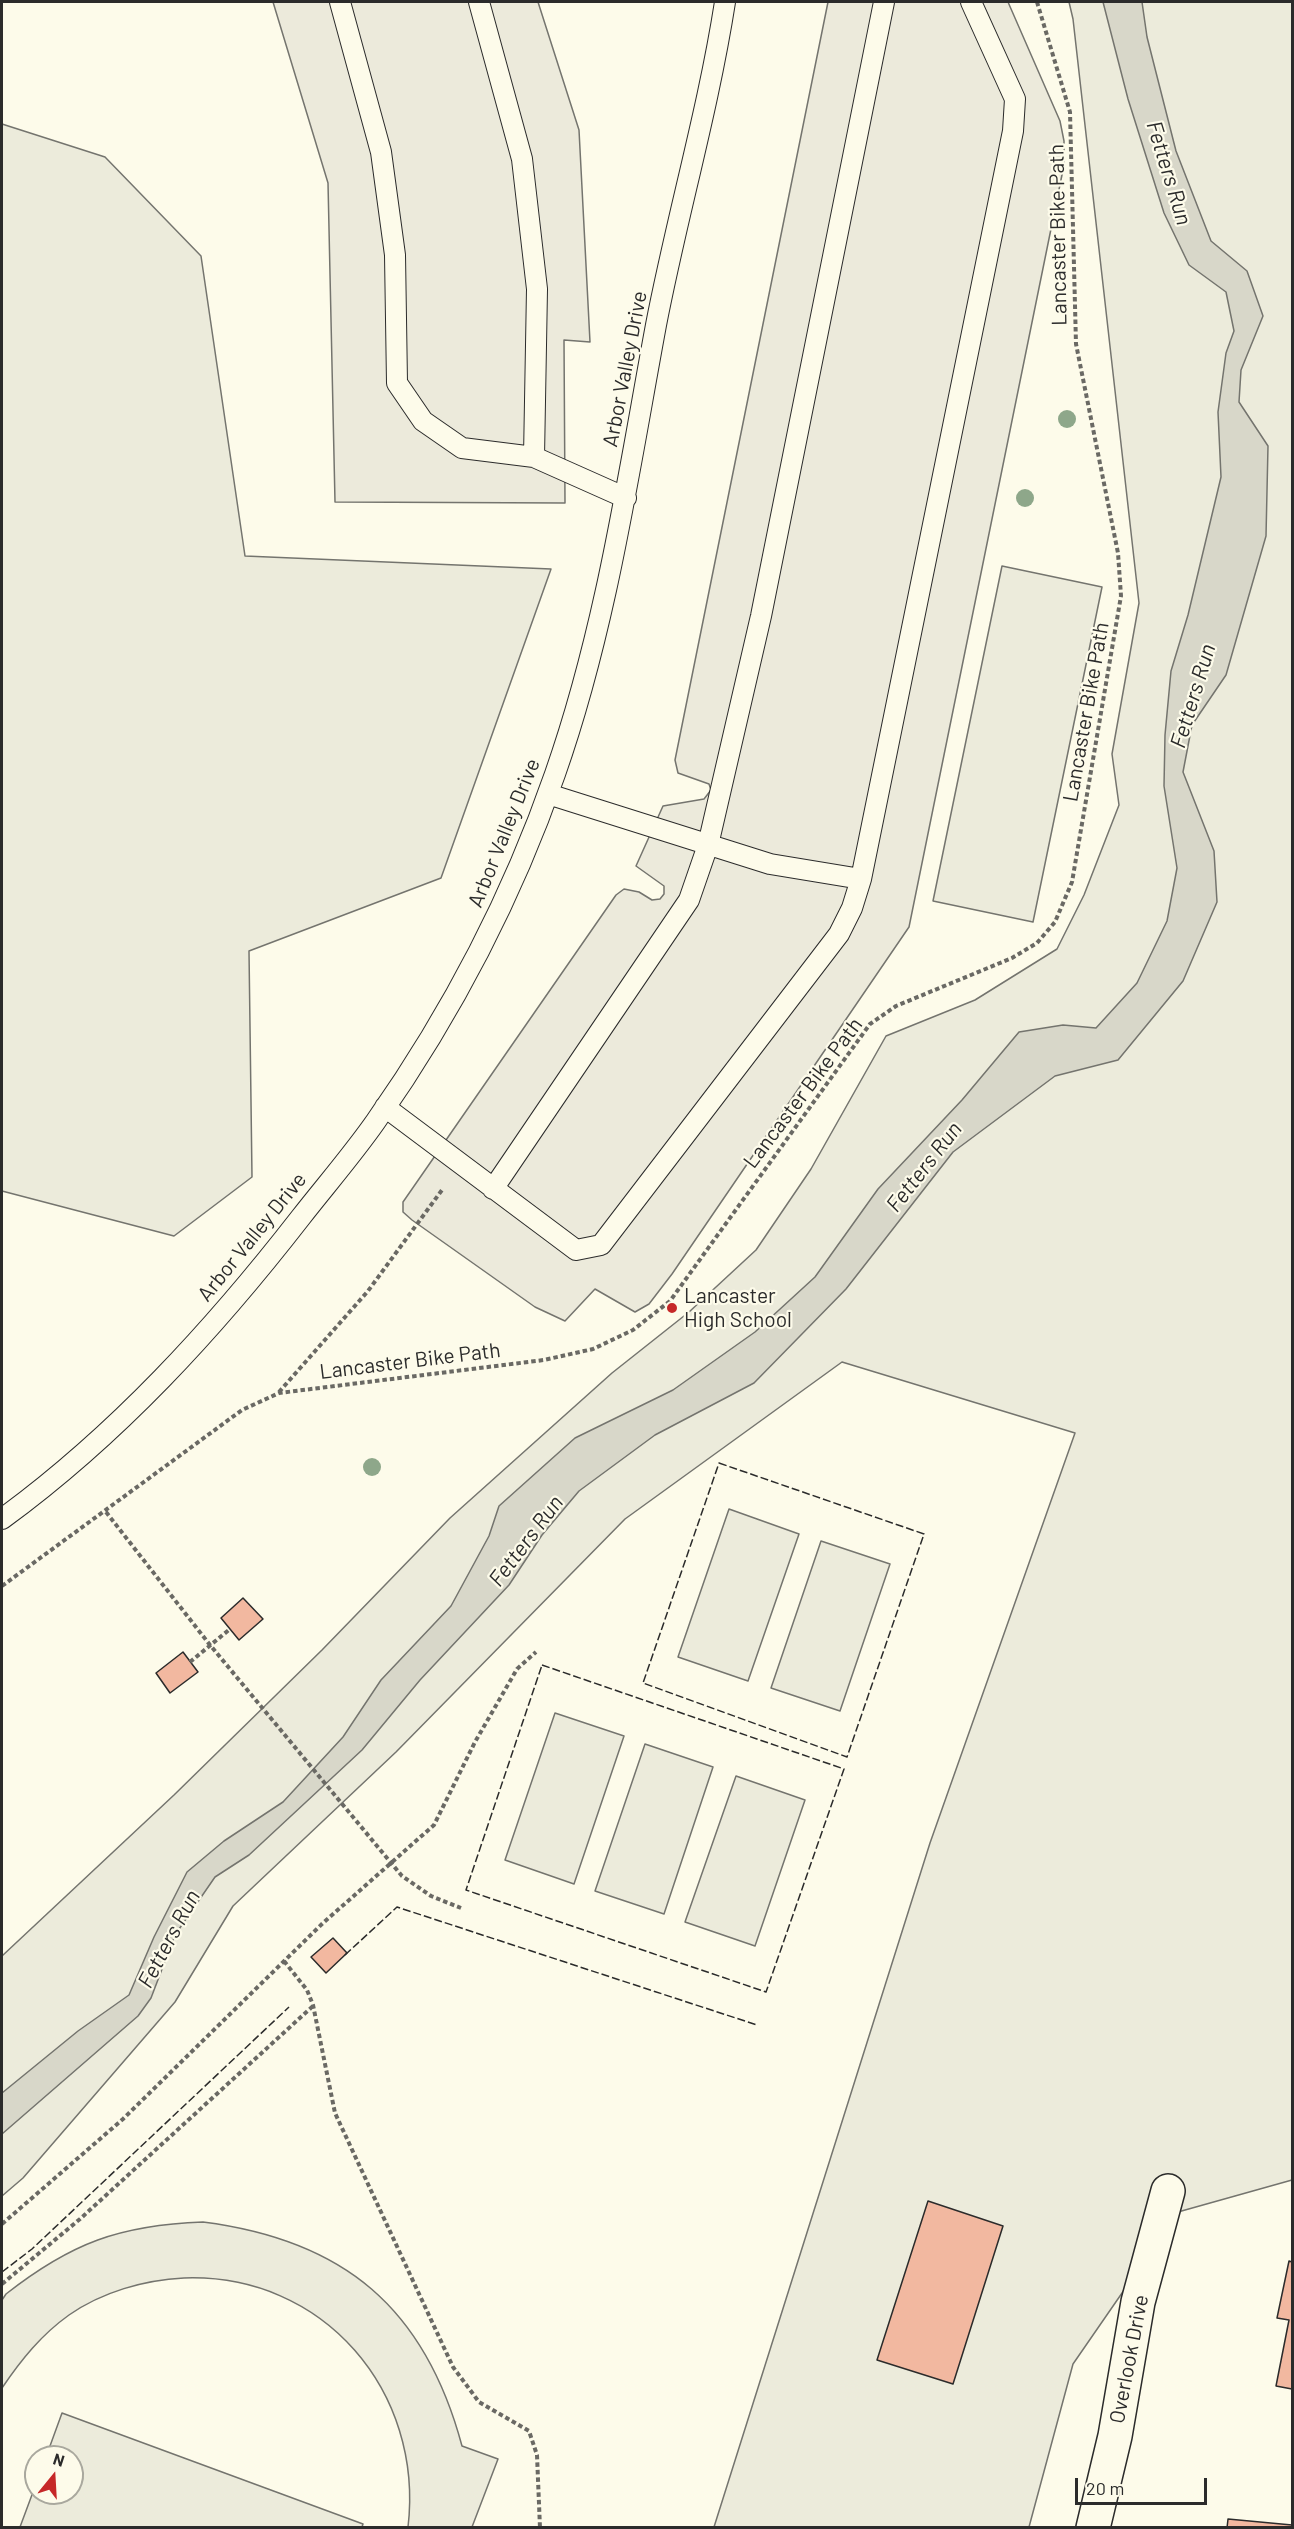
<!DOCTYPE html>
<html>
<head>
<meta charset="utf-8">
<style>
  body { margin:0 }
  #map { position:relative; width:1294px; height:2529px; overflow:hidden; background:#fdfbea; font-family:Barlow,sans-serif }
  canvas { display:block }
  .frame { position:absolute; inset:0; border:3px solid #2b2b2b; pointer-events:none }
  .north { position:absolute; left:24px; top:2445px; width:60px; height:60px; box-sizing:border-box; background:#fdfbea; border:2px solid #a9a89e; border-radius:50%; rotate:18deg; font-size:16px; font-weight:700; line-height:24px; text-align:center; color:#2b2b2b }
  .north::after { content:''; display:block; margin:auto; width:21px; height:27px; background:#c62828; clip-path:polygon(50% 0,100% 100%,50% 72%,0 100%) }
  .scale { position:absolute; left:1075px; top:2478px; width:132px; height:27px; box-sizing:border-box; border:3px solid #2b2b2b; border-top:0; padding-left:8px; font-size:18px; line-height:21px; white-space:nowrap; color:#2b2b2b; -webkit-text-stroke:4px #fdfbea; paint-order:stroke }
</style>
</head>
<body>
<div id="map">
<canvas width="1294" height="2529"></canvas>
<div class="frame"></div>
<div class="north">N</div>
<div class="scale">20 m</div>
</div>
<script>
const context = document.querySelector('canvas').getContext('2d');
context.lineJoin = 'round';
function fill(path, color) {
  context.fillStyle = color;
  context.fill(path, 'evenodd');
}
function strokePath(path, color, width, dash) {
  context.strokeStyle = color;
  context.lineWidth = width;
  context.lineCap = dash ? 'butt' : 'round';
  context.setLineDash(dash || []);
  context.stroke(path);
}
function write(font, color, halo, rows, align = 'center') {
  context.font = font + ' Barlow,sans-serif';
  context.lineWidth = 4.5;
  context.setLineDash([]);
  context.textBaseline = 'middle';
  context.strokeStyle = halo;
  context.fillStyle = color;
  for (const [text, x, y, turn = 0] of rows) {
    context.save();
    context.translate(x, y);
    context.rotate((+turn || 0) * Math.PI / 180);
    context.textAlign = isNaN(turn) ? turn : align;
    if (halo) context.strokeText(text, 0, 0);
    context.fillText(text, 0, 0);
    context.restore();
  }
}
const green = new Path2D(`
  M1069 2H1292V2180L1178 2212 1073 2364 1029 2527H714L930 1843 1075 1433 842 1362 625 1519 396 1752 233 1906 175 2002 23 2178 2 2196V1956L174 1795 322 1650 450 1518 612 1373 689 1312 756 1250 811 1169 886 1036 975 1000 1057 949 1084 895 1119 805 1112 754 1139 603 1073 19Z
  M2 124 105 157 201 256 245 556 551 569 441 878 249 951 252 1177 174 1236 2 1191Z
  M1002 566 1102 587 1033 922 933 901Z
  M729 1509 799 1534 748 1681 678 1657Z
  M821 1541 890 1564 840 1711 771 1688Z
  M555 1713 624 1736 574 1884 505 1860Z
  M645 1744 713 1767 664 1914 595 1891Z
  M736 1776 805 1800 755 1946 685 1922Z
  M203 2222C344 2240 425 2308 462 2446L498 2459 472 2527H408C424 2392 324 2273 184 2278 144 2280 102 2292 69 2315 41 2335 21 2360 2 2388V2300L6 2294C71 2243 120 2225 203 2222Z
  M62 2413 363 2524 362 2527H20L36 2484V2493H72V2457H46Z`);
const parking = new Path2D(`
  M273 2H538L579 130 590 342 564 340 565 503 335 502 328 183Z
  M828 2H1008L1060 121 1064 141V165L909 927 672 1274 649 1304 635 1312 595 1289 565 1321 535 1307 412 1220 403 1212V1202L616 895 624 889 639 892 652 900 660 899 664 894V886L636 866 663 806 704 799 711 790 709 784 678 773 675 760Z`);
const water = new Path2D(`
  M1103 2H1142L1147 37 1176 151 1211 241 1247 271 1263 316 1241 370 1239 402 1268 446 1266 536 1226 675 1192 725 1183 772 1214 851 1217 902 1183 981 1118 1060 1055 1076 953 1152 846 1289 754 1383 655 1435 579 1491 542 1535 509 1585 420 1680 362 1750 249 1855 215 1877 175 1935 151 1998 138 2016 2 2134V2093L78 2031 129 1995 154 1937 187 1872 224 1841 283 1802 343 1737 381 1680 451 1606 489 1536 499 1506 575 1438 673 1390 755 1332 815 1277 878 1189 962 1100 1019 1032 1063 1025 1096 1028 1137 983 1167 921 1177 868 1164 786 1165 735 1171 671 1188 615 1221 477 1218 412 1226 353 1234 331 1226 292 1189 265 1164 213 1128 99Z`);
const building = new Path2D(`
  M243 1598 263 1619 239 1640 221 1618Z
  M183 1652 198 1672 170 1693 156 1673Z
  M333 1938 347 1953 326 1973 311 1957Z
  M928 2201 1003 2226 953 2384 877 2360Z
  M1289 2261 1292 2262V2389L1276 2386 1289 2320 1277 2318Z
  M1228 2519 1292 2525V2528H1227Z`);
const path = new Path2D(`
  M279 1392 368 1291 442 1190
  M106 1512 210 1645 402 1876 431 1896 461 1908
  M2 1586 242 1410 279 1393 544 1360 593 1349 633 1330 670 1301 870 1024 896 1006 1012 958 1037 943 1055 922 1072 882 1121 596 1118 553 1076 344 1070 112 1037 2
  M190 1662 230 1629
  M284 1961 307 1990 313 2005 335 2113 453 2367 479 2402 529 2431 537 2455 540 2528
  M2 2224 123 2119 323 1923 434 1825 475 1742 517 1669 536 1652
  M2 2284 80 2219 313 2006`);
const service = new Path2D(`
  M340 2 381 152 395 255 397 383 423 421 462 448 534 457 626 498
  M479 2 522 159 537 289 534 457
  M548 794 770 864 861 879
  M385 1107 576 1250 601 1245 839 934 852 908 861 879 1013 131 1015 99 971 2
  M493 1189 689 900 708 845 761 616 884 2
  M2 1519C117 1435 214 1329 301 1217 326 1185 353 1154 376 1121 451 1014 512 898 555 774 606 629 628 476 656 325 677 216 708 111 725 2`);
const minor = new Path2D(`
  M1093 2528 1115 2436 1138 2302 1168 2191`);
const fence = new Path2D(`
  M719 1463 924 1534 847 1757 643 1683Z
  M542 1665 844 1769 766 1992 466 1890Z
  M345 1955 397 1907 757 2025
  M2 2272 32 2249 289 2007`);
const trees = [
  [1067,419],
  [1025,498],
  [372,1467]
];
const markers = [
  [672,1308,6,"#c62828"]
];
const streetNames = [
  ["Lancaster Bike Path",1058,235,-91],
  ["Arbor Valley Drive",625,369,-79],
  ["Lancaster Bike Path",1086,712,-80],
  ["Arbor Valley Drive",504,833,-68],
  ["Lancaster Bike Path",803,1093,-53],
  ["Arbor Valley Drive",252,1237,-51],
  ["Lancaster Bike Path",410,1361,-7],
  ["Overlook Drive",1129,2359,-79]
];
const poiNames = [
  ["Lancaster",684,1296],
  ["High School",684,1320]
];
const waterNames = [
  ["Fetters Run",1169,173,73],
  ["Fetters Run",1193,696,-73],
  ["Fetters Run",924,1167,-52],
  ["Fetters Run",526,1541,-53],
  ["Fetters Run",169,1939,-62]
];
fill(green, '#ecebdb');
strokePath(green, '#74746e', 1.5);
fill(parking, '#eceadb');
strokePath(parking, '#74746e', 1.5);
fill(water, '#d8d7c9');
strokePath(water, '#74746e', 1.5);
fill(building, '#f2b8a0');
strokePath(building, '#2b2b2b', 1.5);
strokePath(service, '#2b2b2b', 22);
strokePath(minor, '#2b2b2b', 36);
strokePath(path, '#6a6964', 4, [4.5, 3]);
strokePath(service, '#fdfbea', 20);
strokePath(minor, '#fdfbea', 33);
strokePath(fence, '#2b2b2b', 1.5, [8, 3]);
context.fillStyle = '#8ea78a';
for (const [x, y] of trees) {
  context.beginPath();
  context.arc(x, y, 9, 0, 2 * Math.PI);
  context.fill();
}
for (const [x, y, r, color] of markers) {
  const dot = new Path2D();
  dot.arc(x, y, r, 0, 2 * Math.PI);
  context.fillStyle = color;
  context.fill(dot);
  strokePath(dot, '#fdfbea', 2);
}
write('21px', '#2b2b2b', '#fdfbea', streetNames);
write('21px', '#2b2b2b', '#fdfbea', poiNames, 'left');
write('italic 22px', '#2b2b2b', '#fdfbea', waterNames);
</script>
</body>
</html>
